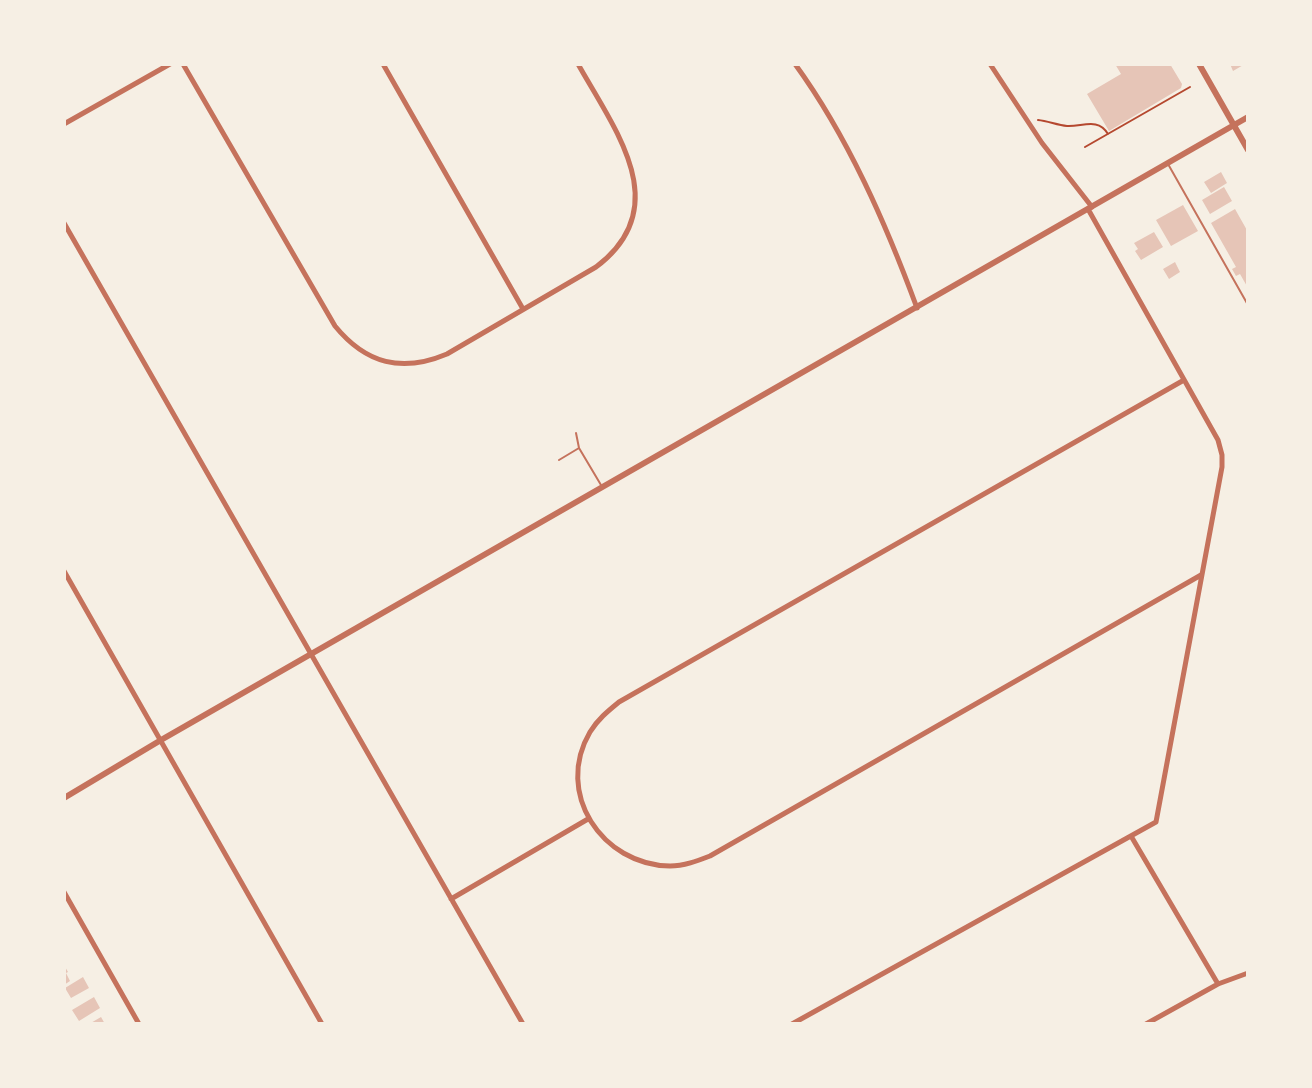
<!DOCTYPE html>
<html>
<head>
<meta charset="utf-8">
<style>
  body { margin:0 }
  #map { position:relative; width:1312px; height:1088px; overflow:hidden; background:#f6efe4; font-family:"DM Sans",sans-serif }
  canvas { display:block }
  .frame { position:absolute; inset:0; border:66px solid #f6efe4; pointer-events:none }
</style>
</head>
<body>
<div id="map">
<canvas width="1312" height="1088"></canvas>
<div class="frame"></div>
</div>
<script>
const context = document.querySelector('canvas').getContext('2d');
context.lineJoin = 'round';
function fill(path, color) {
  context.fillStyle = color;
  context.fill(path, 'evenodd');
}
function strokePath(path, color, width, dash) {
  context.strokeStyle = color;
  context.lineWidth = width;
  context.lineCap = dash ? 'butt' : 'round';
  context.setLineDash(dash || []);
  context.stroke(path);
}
const building = new Path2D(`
  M1115 64H1170L1182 84 1181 88 1109 131 1087 94 1121 74Z
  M1230 64H1245L1233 71Z
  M1221 172 1227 183 1211 193 1204 182Z
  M1224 187 1232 201 1210 214 1202 200Z
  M1183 205 1198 231 1171 246 1156 220Z
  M1235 209 1248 232V288L1240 274 1236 276 1232 269 1236 267 1211 223Z
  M1154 232 1163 247 1141 260 1135 251 1138 249 1134 243Z
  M1175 262 1180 272 1169 279 1163 269Z
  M64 965 68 972 66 973 70 981 64 985Z
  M83 977 89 988 71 998 65 988Z
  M94 997 100 1008 79 1021 72 1010Z
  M101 1017 105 1024H89Z`);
const path = new Path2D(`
  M1038 120C1048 121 1057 125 1067 126 1082 127 1098 117 1108 134
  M1085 147 1190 87`);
const service = new Path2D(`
  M1168 164 1248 305
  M576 433 579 448
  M559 460 579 448 601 485`);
const minor = new Path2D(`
  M183 64 335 326C366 364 402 373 447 354L596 267C676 207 615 130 578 64
  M383 64 523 309
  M795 64C848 137 886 224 917 308
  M990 64 1042 143 1092 207
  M64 124 170 64
  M64 223 523 1024
  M1184 380 619 702C608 711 598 719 590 732 554 793 602 865 670 866 684 866 697 861 710 856L1201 575
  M64 571 322 1024
  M1131 836 1218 984
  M64 892 139 1024
  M451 899 588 819
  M792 1024 1156 822 1222 467V455L1218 440 1088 209
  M1146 1024 1218 984 1248 973`);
const tertiary = new Path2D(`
  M1199 64 1248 150
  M64 798 161 740 1248 117`);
fill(building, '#e6c5b7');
strokePath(path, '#b5482f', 2);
strokePath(service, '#c5725c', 2);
strokePath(minor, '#c5725c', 5);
strokePath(tertiary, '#c5725c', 6);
</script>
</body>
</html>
